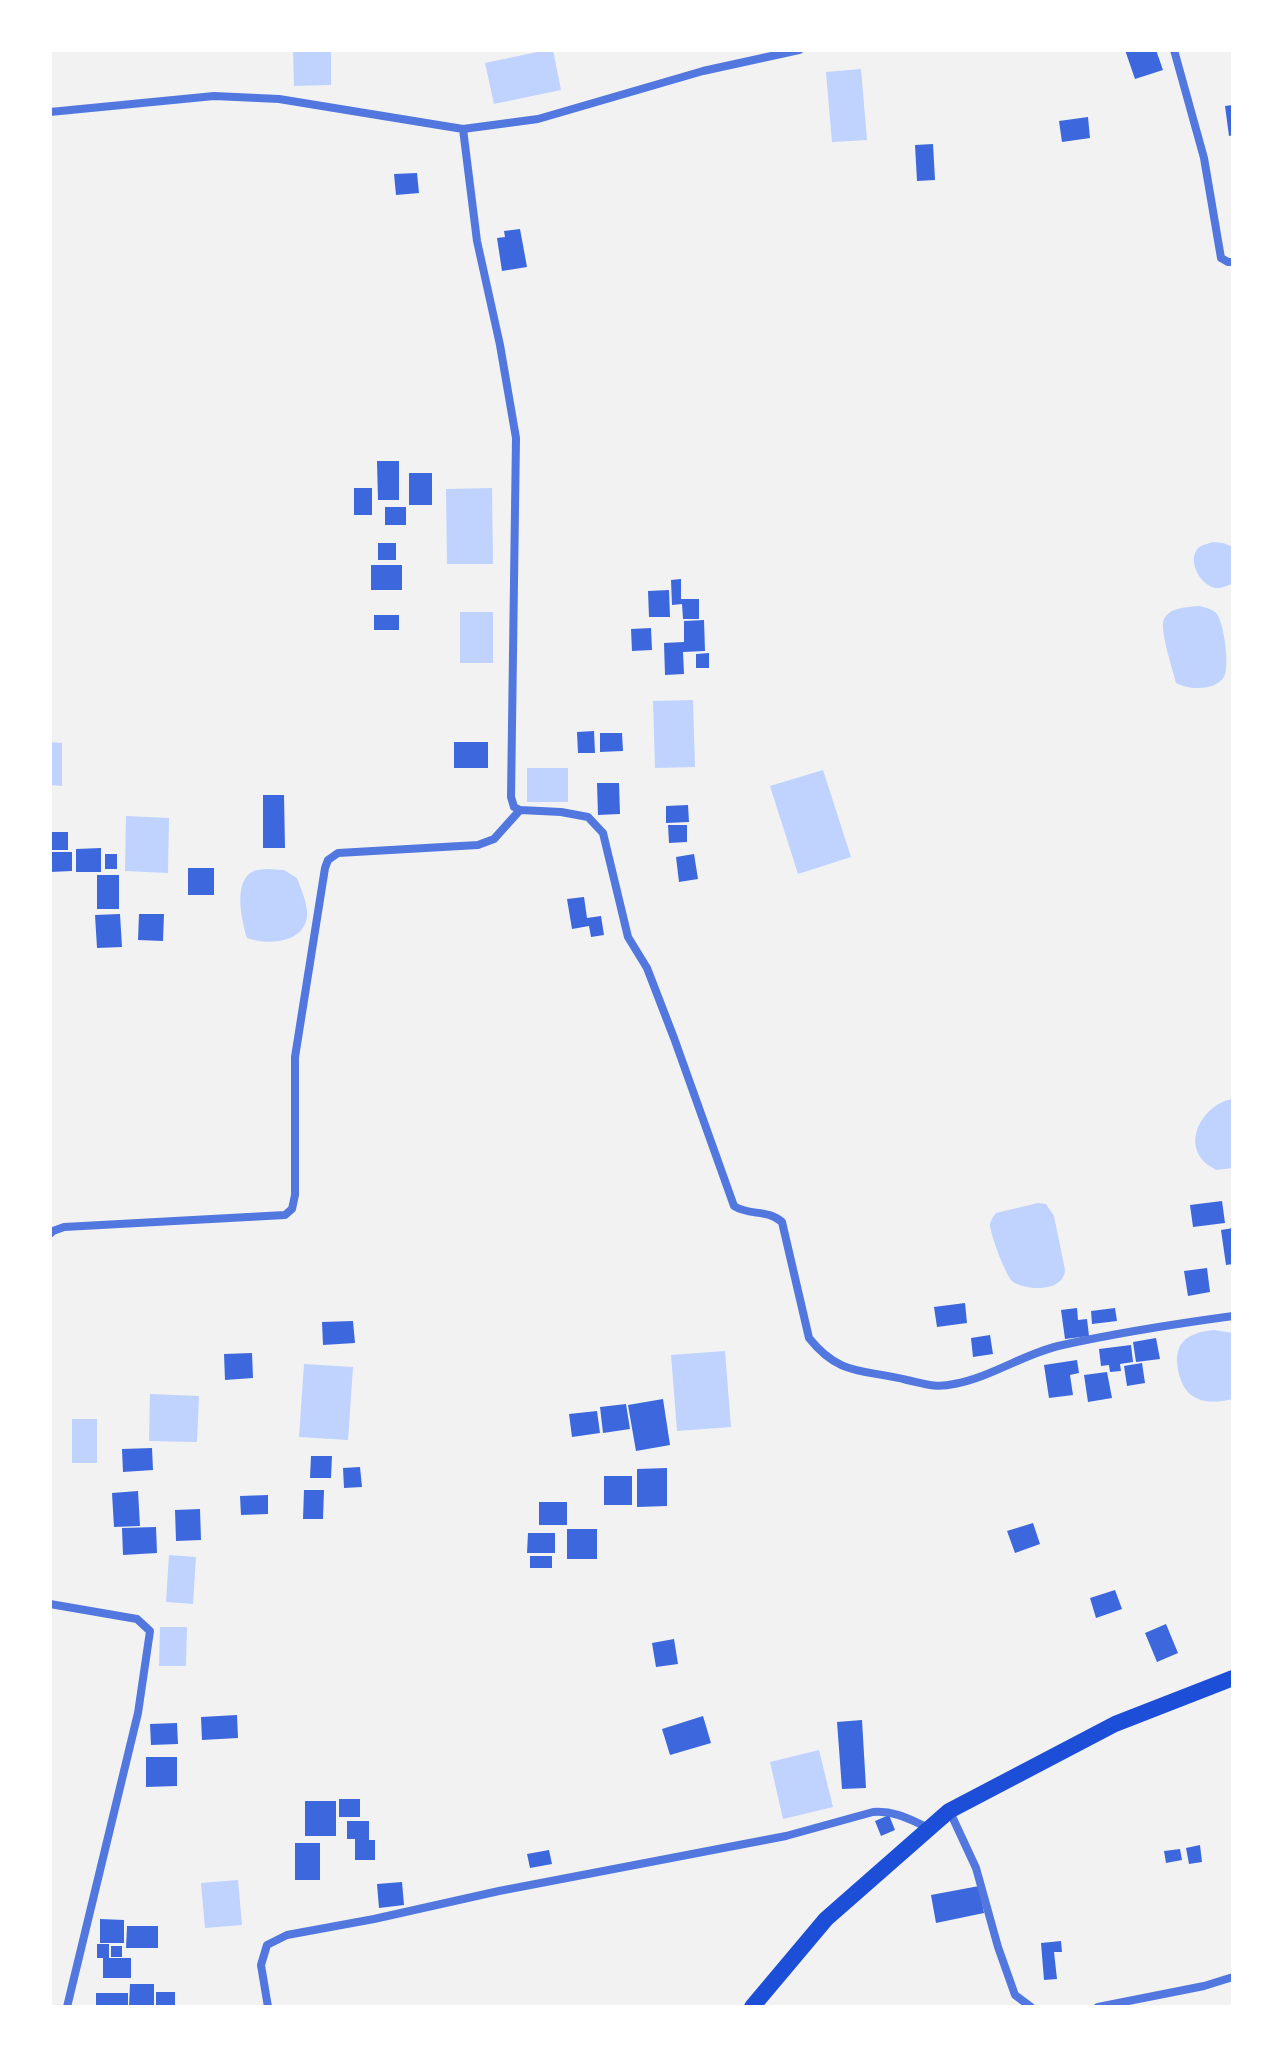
<!DOCTYPE html>
<html>
<head>
<meta charset="utf-8">
<style>
  body { margin:0 }
  #map { position:relative; width:1283px; height:2057px; overflow:hidden; background:#f2f2f2; font-family:"Roboto Serif",serif }
  canvas { display:block }
  .frame { position:absolute; inset:0; border:52px solid #fff; pointer-events:none }
</style>
</head>
<body>
<div id="map">
<canvas width="1283" height="2057"></canvas>
<div class="frame"></div>
</div>
<script>
const context = document.querySelector('canvas').getContext('2d');
context.lineJoin = 'round';
function fill(path, color) {
  context.fillStyle = color;
  context.fill(path, 'evenodd');
}
function strokePath(path, color, width, dash) {
  context.strokeStyle = color;
  context.lineWidth = width;
  context.lineCap = dash ? 'butt' : 'round';
  context.setLineDash(dash || []);
  context.stroke(path);
}
const water = new Path2D(`
  M293 50H331V85L294 86Z
  M547 50H553L561 90 494 104 485 63Z
  M861 69 867 140 832 142 826 72Z
  M492 488 493 564H447L446 489Z
  M1213 542 1223 543 1233 547V583C1227 586 1221 589 1215 588 1201 585 1189 564 1196 551 1199 545 1207 544 1213 542Z
  M1200 606C1206 608 1213 609 1217 614 1224 624 1230 667 1224 677 1215 691 1189 690 1176 683 1173 670 1159 629 1164 619 1170 607 1189 607 1200 606Z
  M460 612H493V663H460Z
  M693 700 695 767 655 768 653 701Z
  M50 742 62 743V786L50 785Z
  M527 768H568V802H527Z
  M823 770 851 857 798 874 770 786Z
  M126 816 169 818 168 873 125 871Z
  M267 869 284 870 297 878C301 889 308 904 307 916 304 944 267 945 247 938 242 922 232 880 254 871 254 870 266 869 267 869Z
  M1233 1099V1168L1216 1170C1211 1167 1204 1163 1201 1158 1184 1134 1209 1102 1233 1099Z
  M1038 1203 1046 1204 1054 1216 1065 1270C1064 1292 1027 1291 1013 1282 1006 1277 990 1234 990 1224 991 1219 994 1216 996 1213Z
  M1214 1330 1233 1333V1399C1207 1405 1186 1402 1179 1374 1172 1344 1185 1333 1214 1330Z
  M725 1351 731 1427 677 1431 671 1355Z
  M304 1364 353 1367 348 1440 299 1437Z
  M150 1394 199 1396 197 1442 149 1441Z
  M72 1419H97V1463H72Z
  M169 1555 196 1557 193 1604 166 1602Z
  M160 1627H187L186 1666H159Z
  M819 1750 833 1807 783 1819 770 1762Z
  M238 1880 242 1925 205 1928 201 1883Z`);
const building = new Path2D(`
  M1125 50H1156L1163 70 1135 79Z
  M1233 105V135L1229 136 1225 106Z
  M1088 117 1090 138 1062 142 1059 121Z
  M933 144 935 180 917 181 915 145Z
  M417 173 419 193 396 195 394 174Z
  M520 229 527 267 502 271 497 238 505 237 504 231Z
  M377 461H399V500H378Z
  M409 473H432V505H409Z
  M354 488H372V515H354Z
  M385 507H406V525H385Z
  M378 543H396V560H378Z
  M371 565H402V590H371Z
  M681 579V599H699V619H683L682 604 672 605 671 580Z
  M669 590 670 617H649L648 591Z
  M374 615H399V630H374Z
  M704 620 705 651 683 652 684 674 665 675 664 643 684 642V621Z
  M651 628 652 650 632 651 631 629Z
  M709 653V668H696V654Z
  M594 731 595 753H578L577 732Z
  M600 733H622L623 751 600 752Z
  M454 742H488V768H454Z
  M597 783H619L620 814 598 815Z
  M263 795H284L285 848H263Z
  M688 805 689 822 666 823V806Z
  M668 825H687V842L669 843Z
  M50 832H68V850H50Z
  M101 848V872H76V849Z
  M50 852H72V871L50 872Z
  M105 854H117V869H105Z
  M694 854 698 879 679 882 676 857Z
  M188 868H214V895H188Z
  M97 875H119V909H97Z
  M584 897 587 918 601 916 604 935 591 937 589 926 572 929 567 899Z
  M120 914 122 947 97 948 95 915Z
  M139 914H164L163 941 138 940Z
  M1222 1201 1225 1223 1193 1227 1190 1205Z
  M1233 1228V1264L1226 1265 1221 1230Z
  M1207 1268 1210 1292 1188 1296 1184 1271Z
  M965 1303 967 1323 937 1327 934 1307Z
  M1077 1308 1078 1320 1087 1319 1089 1336 1065 1339 1061 1310Z
  M1115 1308 1117 1321 1092 1324 1091 1311Z
  M353 1321 355 1343 323 1345 322 1322Z
  M990 1335 993 1354 973 1357 971 1338Z
  M1156 1338 1160 1359 1136 1362 1133 1342Z
  M1131 1345 1133 1362 1120 1364 1121 1371 1110 1372 1109 1365 1101 1366 1099 1349Z
  M252 1353 253 1378 225 1380 224 1354Z
  M1077 1360 1079 1373 1070 1375 1073 1395 1049 1398 1044 1365Z
  M1142 1363 1145 1383 1127 1386 1124 1366Z
  M1107 1372 1112 1398 1088 1402 1084 1375Z
  M663 1399 670 1445 636 1451 628 1405Z
  M626 1404 630 1429 603 1433 600 1407Z
  M597 1411 600 1433 572 1437 569 1414Z
  M152 1448 153 1470 123 1472 122 1449Z
  M311 1456H332L331 1478H310Z
  M360 1467 362 1487 344 1488 343 1468Z
  M667 1468V1506L637 1507V1469Z
  M604 1476H632V1505H604Z
  M304 1490H324L323 1519H303Z
  M138 1491 140 1526 114 1527 112 1493Z
  M268 1495V1514L241 1515 240 1496Z
  M539 1502H567V1525H539Z
  M200 1509 201 1540 176 1541 175 1510Z
  M1033 1523 1040 1544 1015 1553 1007 1531Z
  M156 1527 157 1553 123 1555 122 1528Z
  M567 1529H597V1559H567Z
  M528 1533H555V1553H527Z
  M530 1556H552V1568H530Z
  M1115 1590 1122 1609 1096 1618 1090 1598Z
  M1166 1624 1178 1653 1157 1662 1145 1633Z
  M674 1639 678 1664 656 1667 652 1643Z
  M237 1715 238 1738 202 1740 201 1717Z
  M703 1716 711 1743 670 1755 662 1729Z
  M862 1720 866 1788 842 1789 837 1722Z
  M177 1723 178 1744 151 1745 150 1724Z
  M146 1757H177V1786L146 1787Z
  M339 1799H360V1817H339Z
  M305 1801H336V1836H305Z
  M889 1815 895 1830 881 1836 875 1821Z
  M347 1821H369V1840H375V1860H355V1839H347Z
  M295 1843H320V1880H295Z
  M1200 1845 1202 1862 1189 1864 1186 1848Z
  M1180 1849 1182 1860 1166 1863 1164 1851Z
  M549 1850 552 1864 530 1868 527 1854Z
  M402 1882 404 1905 379 1908 377 1884Z
  M979 1886 984 1913 936 1923 931 1895Z
  M100 1919 124 1920V1943H100Z
  M127 1926H158V1948H126Z
  M1061 1941 1062 1952H1054L1057 1979 1044 1980 1041 1943Z
  M97 1944H109V1958H131V1978H103V1958H97Z
  M111 1946H122V1957H111Z
  M130 1984H154V2007H129Z
  M156 1992H175V2007H156Z
  M96 1993H128V2007H96Z`);
const minor = new Path2D(`
  M1174 50 1204 158 1221 258 1228 262H1233
  M50 112 214 96 279 99 463 129 538 119 703 71 799 50
  M463 129 477 241 500 345 516 438 511 797 514 807 520 810 561 812 588 817 603 833 628 937 647 968 674 1038 734 1206C749 1216 768 1209 782 1222L809 1338C840 1377 864 1369 907 1380 925 1384 935 1388 954 1384 991 1377 1022 1355 1058 1346 1116 1333 1174 1324 1233 1316
  M50 1234 53 1231 64 1227 285 1215 292 1209 295 1195V1057L325 868 328 860 338 853 478 845 494 839 520 810
  M50 1604 137 1619 150 1631 138 1713 67 2007
  M950 1812 976 1868 998 1947 1015 1995 1031 2007
  M268 2007 261 1965 267 1945 287 1935 374 1919 499 1891 786 1836 873 1812C894 1810 911 1820 929 1828
  M1098 2007 1204 1986 1233 1977`);
const trunk = new Path2D(`
  M752 2007 826 1919 949 1811 1115 1724 1233 1678`);
fill(water, '#bfd3fe');
fill(building, '#3d67dc');
strokePath(minor, '#5277de', 8);
strokePath(trunk, '#1d4ed8', 16);
</script>
</body>
</html>
